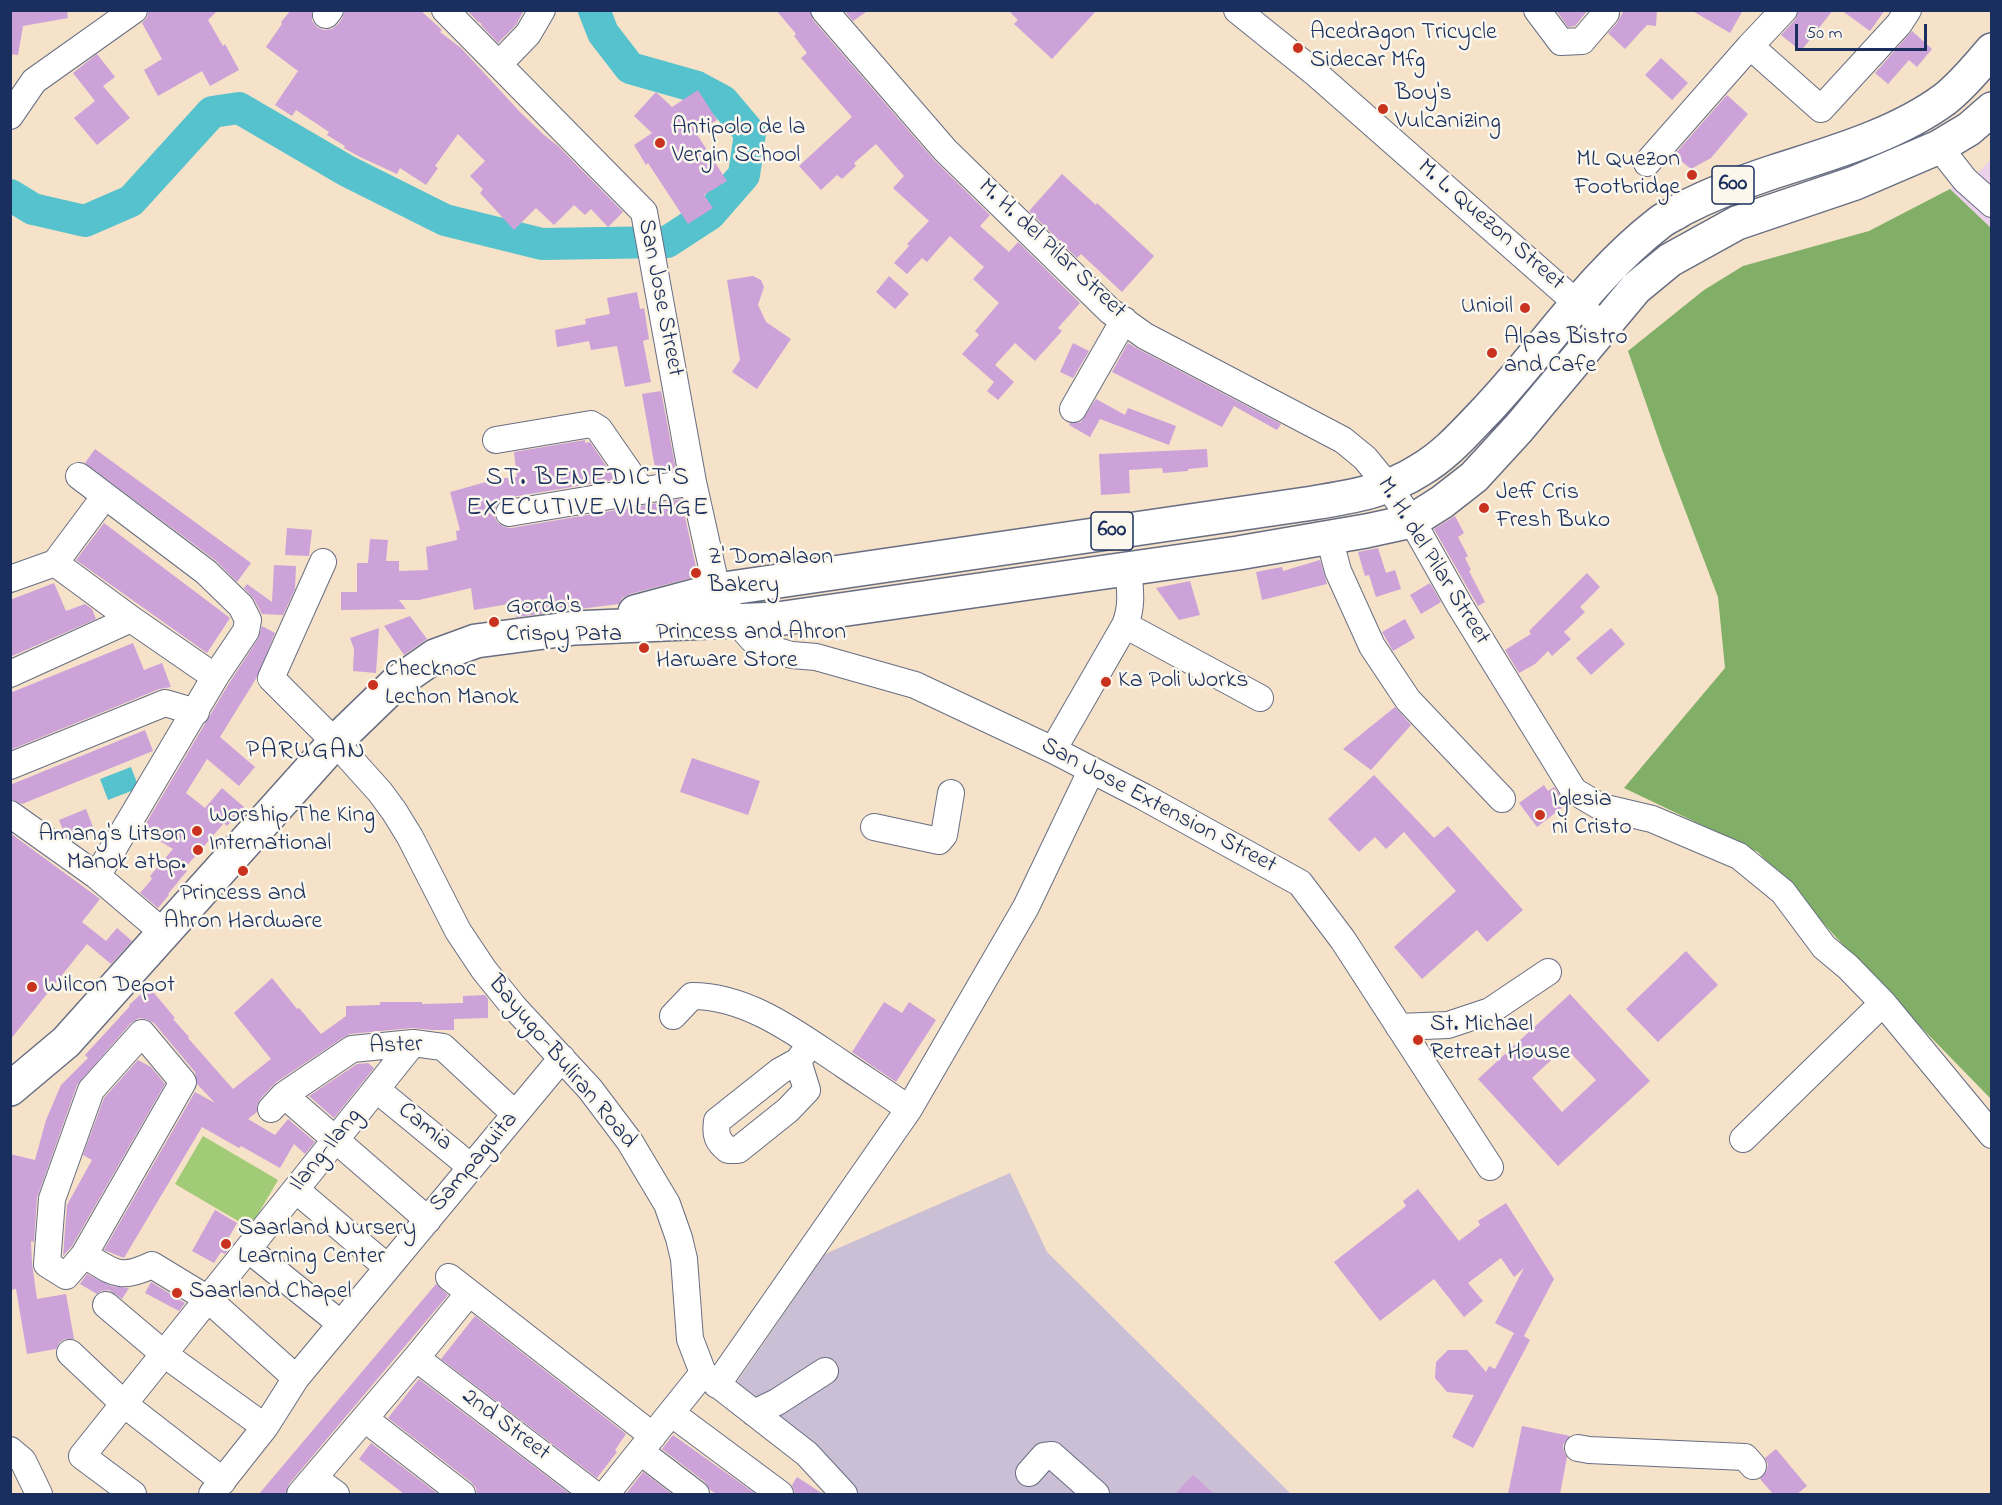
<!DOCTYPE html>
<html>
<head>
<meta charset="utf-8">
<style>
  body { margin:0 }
  #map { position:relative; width:2002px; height:1505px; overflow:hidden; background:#f5e2c8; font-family:"Indie Flower",sans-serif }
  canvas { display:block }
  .frame { position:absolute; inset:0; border:12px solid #1b2f5e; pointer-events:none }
  .scale { position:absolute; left:1795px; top:24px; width:132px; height:27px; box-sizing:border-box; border:3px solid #1b2f5e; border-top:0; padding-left:8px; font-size:18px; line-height:21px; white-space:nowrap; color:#1b2f5e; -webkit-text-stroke:4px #fbf7ec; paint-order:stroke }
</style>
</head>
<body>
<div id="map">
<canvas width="2002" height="1505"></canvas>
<div class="frame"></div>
<div class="scale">50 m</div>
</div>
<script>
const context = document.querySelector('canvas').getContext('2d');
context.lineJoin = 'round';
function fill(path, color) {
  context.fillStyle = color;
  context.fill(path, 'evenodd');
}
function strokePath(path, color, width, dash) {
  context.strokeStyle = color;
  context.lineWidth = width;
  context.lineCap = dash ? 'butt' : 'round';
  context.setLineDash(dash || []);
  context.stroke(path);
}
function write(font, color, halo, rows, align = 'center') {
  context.font = font + ' "Indie Flower",sans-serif';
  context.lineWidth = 5;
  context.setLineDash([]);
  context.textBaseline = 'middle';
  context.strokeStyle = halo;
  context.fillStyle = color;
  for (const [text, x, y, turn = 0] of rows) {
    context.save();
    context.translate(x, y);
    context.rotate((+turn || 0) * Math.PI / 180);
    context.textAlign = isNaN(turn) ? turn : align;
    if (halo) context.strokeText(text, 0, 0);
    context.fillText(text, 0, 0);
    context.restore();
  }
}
const built = new Path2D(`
  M1991 159V229L1950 189 1978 173Z`);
const industrial = new Path2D(`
  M1010 1173 1047 1252 1291 1494H858L821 1453 735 1385 825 1254Z`);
const green = new Path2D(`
  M203 1136 278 1180 250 1228 175 1184Z`);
const forest = new Path2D(`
  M1950 189 1992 229 1991 1099 1878 983 1758 852 1624 788 1725 668 1718 597 1663 452 1628 351 1704 290 1743 266 1869 231Z`);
const water = new Path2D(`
  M131 767 139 788 108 800 100 779Z`);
const river = new Path2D(`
  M10 195 33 209 85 221 131 201 212 112 239 108 347 171 445 220 542 244 667 242 710 214 744 175 750 133 723 101 697 87 630 68 603 33 594 10`);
const building = new Path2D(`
  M10 10H67L68 18 23 26 18 55 10 54Z
  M149 10H218L208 20 223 46 225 44 239 70 210 86 202 71 158 96 144 70 162 59 142 23 147 17Z
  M291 10H312V21L317 27 324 30 332 29 337 25 342 19 345 10H420L442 30 440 32 461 48 520 112 544 135 558 146 623 212 608 227 591 209 585 215 574 205 554 225 536 208 514 230 480 193 483 189 470 176 485 161 458 134 435 166 438 168 426 185 400 168 397 174 358 156 344 148 345 146 327 135 329 132 296 110 292 116 275 105 298 71 266 47 282 24 281 22Z
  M467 10H524L516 25 498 43 481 25 482 24 477 21Z
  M776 10H809L813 20 934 160 990 215 980 226 1009 252 1018 242 1080 303 1058 328 1062 331 1035 361 1015 343 995 365 1014 382 998 400 987 391 994 382 962 354 979 335 975 331 999 303 973 279 984 267 950 236 927 262 922 258 907 274 894 263 909 246 907 244 929 221 893 188 904 176 876 144 854 163 856 166 842 179 837 175 821 190 799 166 852 117 801 58 807 53 794 36 796 34Z
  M844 10H869L853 21Z
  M1008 10H1097L1052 59 1014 24 1018 20Z
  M1556 10H1588L1575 26 1568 27Z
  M1624 10H1657L1656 26 1647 25 1625 49 1608 33 1617 23Z
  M1691 10H1743L1730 33Z
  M1799 10H1833L1801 51 1781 35 1795 20Z
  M1841 10H1885L1870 31Z
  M1912 31 1932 49 1917 67 1909 60 1888 84 1875 73Z
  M97 54 115 77 103 86 130 118 97 145 74 118 95 101 73 73Z
  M1661 58 1688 83 1672 100 1645 75Z
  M698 90 717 120 696 133 727 181 704 195 713 208 688 224 648 163 646 165 634 145 652 133 634 116 656 92 672 107Z
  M1727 95 1748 114 1711 158 1691 169 1674 155Z
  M1062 174 1096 205 1097 203 1154 256 1122 292 1081 254 1077 258 1029 211Z
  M753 276 761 280 764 287 758 305 766 322 791 339 757 389 732 372 740 360 727 280Z
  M889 276 909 294 895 309 876 292Z
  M637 292 640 309 644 308 649 339 643 341 651 382 625 387 617 346 591 350 589 341 557 347 555 330 586 324 585 319 610 314 607 298Z
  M1073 343 1089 351 1073 378 1060 372Z
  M1128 343 1138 349 1281 424 1277 430 1234 406 1222 427 1112 372Z
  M661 391 676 470 655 473 654 469 655 468 642 394Z
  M1096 399 1125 415 1128 408 1176 426 1169 445 1100 419 1090 437 1069 425 1070 423 1081 422Z
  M585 440V443L590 442 613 476 614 480 506 498 499 502 495 508 494 516 498 523 504 527 511 528 681 499 698 576 630 594 622 598 619 604 516 617 514 603 474 610 471 588 419 600H399L406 609 341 610V592H357V563H368L370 539 388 540 386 561H399V571L428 570 426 547 457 540 456 531 460 530 450 492 497 479 517 477 514 452Z
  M95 449 251 563 237 582 215 560 85 463Z
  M1207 449 1208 467 1188 469V471L1163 473 1162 468 1129 470 1130 493 1101 495 1099 454Z
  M1455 516 1464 533 1458 537 1468 556 1465 558 1471 570 1469 571 1485 602 1478 606 1434 529Z
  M104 523 230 618 207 653 76 560Z
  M287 528 312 530 309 556 285 555Z
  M1378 548 1386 573 1395 570 1401 589 1376 597 1369 575 1365 576 1358 552Z
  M1320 560 1327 584 1262 600 1256 572 1282 567 1283 571Z
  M274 565 296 566 295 589 283 615 262 614 254 599 244 588 247 584 272 602Z
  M1587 573 1600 587 1580 607 1585 612 1564 632 1571 639 1552 656 1548 651 1535 664 1519 673 1505 650 1531 634 1529 631Z
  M1190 581 1200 615 1179 620 1156 588Z
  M54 583 66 611 85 604 92 609 96 619 10 657V600Z
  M1430 583 1441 602 1421 614 1410 595Z
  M410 616 427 639 404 655 384 626Z
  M1405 619 1415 638 1393 651 1382 632Z
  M262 626 275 633 257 677 220 737 255 767 239 786 207 759 186 793 205 808 222 788 244 807 227 826 224 823 184 869 187 871 168 894 169 895 158 908 140 893 152 879 150 876 173 849 142 830 228 685 258 639Z
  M379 628 376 673 353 671 354 649 350 638Z
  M1611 628 1625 644 1591 675 1576 658Z
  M133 643 144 670 162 663 171 687 159 689 10 750V693Z
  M1395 707 1411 725 1371 770 1343 749Z
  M145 730 153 751 22 804 10 799V785Z
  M692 758 760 781 748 815 680 792Z
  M1374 775 1434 838 1448 826 1523 910 1487 942 1477 930 1422 979 1394 947 1456 891 1404 832 1386 849 1375 837 1359 852 1328 819Z
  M1544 785 1548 791 1554 787 1567 804 1537 827 1519 803Z
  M86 809 95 832 73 841 65 835 59 820Z
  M10 833 100 899 82 922 106 941 117 928 132 941 111 964 87 944 10 1040Z
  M1686 951 1718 985 1658 1042 1626 1009Z
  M272 978 297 1009 299 1008 321 1034 346 1016V1006L380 1005V1002H422V1004L463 1003V996L485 995 488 999V1018L454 1019V1030H432L412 1028 350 1034 344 1037 275 1083 260 1099 257 1105V1112L248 1119 275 1135 288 1119 315 1142 305 1154 294 1144 280 1168 241 1146 239 1148 202 1127 124 1258 104 1250 195 1092 215 1103 197 1084 195 1072 154 1023 146 1019 139 1018 131 1023 77 1085 37 1198 34 1242 31 1241 32 1263 37 1299 66 1294 74 1339H65L60 1342 56 1349 27 1354 16 1289 10 1290V1154L35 1160 46 1120 61 1085 88 1058 85 1055 130 1006 129 1005 149 987 175 1018 173 1019 189 1037 188 1038 233 1089 271 1059 234 1013Z
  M1570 994 1650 1081 1558 1166 1478 1079ZM1565 1047 1596 1080 1562 1112 1532 1078Z
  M884 1002 902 1013 909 1002 936 1020 896 1082 852 1052Z
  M138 1060 151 1067 165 1084 72 1246 63 1256 67 1205 92 1160 83 1155 104 1098Z
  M368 1063 374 1068 334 1118 309 1096 357 1064Z
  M1418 1189 1459 1241 1480 1225 1478 1221 1506 1203 1554 1279 1524 1336 1530 1340 1473 1448 1452 1437 1474 1395 1447 1392 1435 1378 1436 1362 1448 1350H1467L1486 1372 1489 1366 1495 1369 1514 1333 1495 1323 1524 1268 1514 1277 1501 1258 1468 1283 1483 1301 1464 1317 1434 1279 1380 1321 1334 1262 1406 1206 1403 1201Z
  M215 1210 237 1223 228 1239 234 1243 225 1254 221 1252 214 1263 192 1251Z
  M87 1274 111 1286 129 1288 122 1299 109 1290 101 1291 97 1294 80 1284Z
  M151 1282 185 1303 179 1311 145 1293Z
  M436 1284 448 1295 289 1484 285 1494H259Z
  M475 1316 626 1434 615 1450 617 1452 597 1478 441 1359Z
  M419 1379 570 1494H477L476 1488 471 1482 388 1418Z
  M1522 1426 1570 1436 1563 1445 1564 1452 1567 1457 1560 1494H1508Z
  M673 1435 722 1470 756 1494H717L710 1490 705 1482 662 1449Z
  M371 1443 438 1494H404L359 1459Z
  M1776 1449 1807 1486 1797 1494H1773L1760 1479 1767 1470 1768 1464 1765 1458Z
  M643 1472 672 1494H626Z
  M1193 1475 1214 1494H1175Z
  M797 1477 823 1494H795L792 1485Z`);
const minor = new Path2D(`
  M445 10 644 212 693 482 717 590 736 621 753 640 770 649 792 655 816 657 915 685 1053 750 1144 797 1300 883 1343 940 1490 1167
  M824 10 945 150 1110 311 1145 336 1343 440 1365 458 1388 486 1412 521 1460 606 1574 791 1601 807 1652 819 1739 856 1783 892 1824 947 1848 967 1883 1003
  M1237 10 1314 72 1604 327
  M1537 10 1561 42 1582 41 1606 13V10
  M326 15 330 10
  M1750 46 1821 109 1899 24 1908 10
  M499 64 528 34 542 10
  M10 116 34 81 134 10
  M1939 147 1965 180 1992 204
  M1647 163 1750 46 1784 10
  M1073 409 1124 320
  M496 440 591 424 599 429 642 491
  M79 476 206 572 241 606 248 620 246 631 215 677 97 876
  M509 513 693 482
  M1329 537 1338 571 1372 646 1408 700 1502 799
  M323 562 271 678 335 742 380 792 394 811 410 837 458 931 484 970 514 1007 590 1089 630 1142 667 1204 679 1238 684 1259 690 1339 703 1373 807 1454 844 1494
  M55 563 131 619 215 677
  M10 579 55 563 105 496
  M1125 625 1260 698
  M10 674 131 619
  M1053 750 1125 625C1133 605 1130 589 1128 568
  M10 766 165 703 196 712
  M10 814 97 876 164 933
  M874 827 939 841 944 835 951 793
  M673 1016 692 996C749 996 799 1035 844 1065 866 1080 888 1094 909 1109
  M1399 1027 1448 1025 1490 1011 1548 972
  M142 1033 183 1082 84 1255 66 1276 47 1264 52 1199 91 1090Z
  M798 1061 807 1090 788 1110 738 1150H728C717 1141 715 1135 717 1121L780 1071 798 1061 811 1043
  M376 1089 471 1167
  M284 1095 428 1220
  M271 1109 284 1095 352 1049 413 1043 443 1047 515 1114
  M1743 1139 1883 1003 1992 1135
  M296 1190 387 1267
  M248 1249 341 1324
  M84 1255C114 1272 118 1281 152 1265L208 1299 296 1378
  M449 1277 653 1436
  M106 1305 164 1354 265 1427
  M70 1353 124 1404 223 1481
  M416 1358 594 1494
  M717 1385 909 1109 1026 907 1091 771
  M671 1413 780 1494
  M754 1413 777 1402 825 1371
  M365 1419 462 1494
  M1578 1448 1589 1450 1745 1457 1753 1466
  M10 1450 23 1461 39 1494
  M641 1452 696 1494
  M1029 1473 1044 1456 1052 1455 1096 1494
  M314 1478 336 1494
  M133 1494 82 1456 413 1043
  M212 1494 265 1427 296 1378 562 1058
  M300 1494 416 1358 469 1293
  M606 1494 703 1373`);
const major = new Path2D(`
  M635 612 717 590 1313 503C1350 497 1388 491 1420 470 1444 456 1462 436 1481 416 1542 353 1589 277 1659 223 1666 217 1675 214 1682 209 1713 193 1737 184 1770 173 1828 154 1895 136 1945 99 1963 85 1977 67 1992 50
  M10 1089 66 1042 335 742 395 684 435 656 476 641 575 628 777 619 1238 553 1366 531 1412 521 1442 502 1474 477 1519 428 1636 288 1670 260 1737 223 1855 183 1939 147 1969 129 1992 109`);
const markers = [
  [1298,48,6,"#c8321e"],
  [1383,109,6,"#c8321e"],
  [660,143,6,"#c8321e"],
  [1692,175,6,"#c8321e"],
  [1525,308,6,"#c8321e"],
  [1492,353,6,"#c8321e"],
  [1484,508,6,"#c8321e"],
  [696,573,6,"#c8321e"],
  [494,622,6,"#c8321e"],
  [644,648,6,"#c8321e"],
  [1106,682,6,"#c8321e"],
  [373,685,6,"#c8321e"],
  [1540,815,6,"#c8321e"],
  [197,831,6,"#c8321e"],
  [198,850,6,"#c8321e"],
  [243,871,6,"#c8321e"],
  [32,987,6,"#c8321e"],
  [1418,1040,6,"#c8321e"],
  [226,1244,6,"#c8321e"],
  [177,1293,6,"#c8321e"]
];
const shields = [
  [1733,185,42],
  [1112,531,42]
];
const shieldNames = [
  ["600",1733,185],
  ["600",1112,531]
];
const poiNames = [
  ["Acedragon Tricycle",1310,34],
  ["Sidecar Mfg",1310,62],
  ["Boy's",1395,95],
  ["Vulcanizing",1395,123],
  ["Antipolo de la",672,129],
  ["Vergin School",672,157],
  ["ML Quezon",1680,161,"right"],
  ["Footbridge",1680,189,"right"],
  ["Unioil",1513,308,"right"],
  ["Alpas Bistro",1504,339],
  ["and Cafe",1504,367],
  ["Jeff Cris",1496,494],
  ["Fresh Buko",1496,522],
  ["Z' Domalaon",708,559],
  ["Bakery",708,587],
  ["Gordo's",506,608],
  ["Crispy Pata",506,636],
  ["Princess and Ahron",656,634],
  ["Harware Store",656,662],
  ["Checknoc",385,671],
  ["Lechon Manok",385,699],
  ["Ka Poli Works",1118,682],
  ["Iglesia",1552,801],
  ["ni Cristo",1552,829],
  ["Worship The King",209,817],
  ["International",209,845],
  ["Amang's Litson",186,836,"right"],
  ["Manok atbp.",186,864,"right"],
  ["Princess and",243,895,"center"],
  ["Ahron Hardware",243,923,"center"],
  ["Wilcon Depot",44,987],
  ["St. Michael",1430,1026],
  ["Retreat House",1430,1054],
  ["Saarland Nursery",238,1230],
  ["Learning Center",238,1258],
  ["Saarland Chapel",189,1293]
];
const streetNames = [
  ["M. L. Quezon Street",1490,226,41],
  ["M. H. del Pilar Street",1051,250,43],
  ["San Jose Street",659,298,79],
  ["M. H. del Pilar Street",1432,562,58],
  ["San Jose Extension Street",1158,807,28],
  ["Aster",396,1047,-2],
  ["Bayugo-Buliran Road",561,1063,50],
  ["Camia",424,1128,39],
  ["Ilang-Ilang",327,1151,-51],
  ["Sampaguita",475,1163,-50],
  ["2nd Street",505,1426,37]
];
const neighbourhoodNames = [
  ["ST. BENEDICT'S",588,480],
  ["EXECUTIVE VILLAGE",588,510],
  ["PARUGAN",306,753]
];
fill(built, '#ecd1ea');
fill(industrial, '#cbbfd5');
fill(green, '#a2cb77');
fill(forest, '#81af68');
fill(water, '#55c2cd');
strokePath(river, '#55c2cd', 32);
fill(building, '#cca2d9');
strokePath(minor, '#676e83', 28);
strokePath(major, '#676e83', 36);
strokePath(minor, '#fff', 26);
strokePath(major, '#fff', 33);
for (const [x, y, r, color] of markers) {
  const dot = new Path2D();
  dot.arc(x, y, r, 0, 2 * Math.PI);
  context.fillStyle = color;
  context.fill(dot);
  strokePath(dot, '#fbf7ec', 2);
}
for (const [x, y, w] of shields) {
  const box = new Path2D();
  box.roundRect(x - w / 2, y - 19, w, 38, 4.5);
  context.fillStyle = '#fbf7ec';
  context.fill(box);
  strokePath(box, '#1b2f5e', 1.5);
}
write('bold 22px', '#1b2f5e', null, shieldNames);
write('24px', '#1b2f5e', '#fbf7ec', poiNames, 'left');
write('24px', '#1b2f5e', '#fbf7ec', streetNames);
context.letterSpacing = '1.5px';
write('26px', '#1b2f5e', '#fbf7ec', neighbourhoodNames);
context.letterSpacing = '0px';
</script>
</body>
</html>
